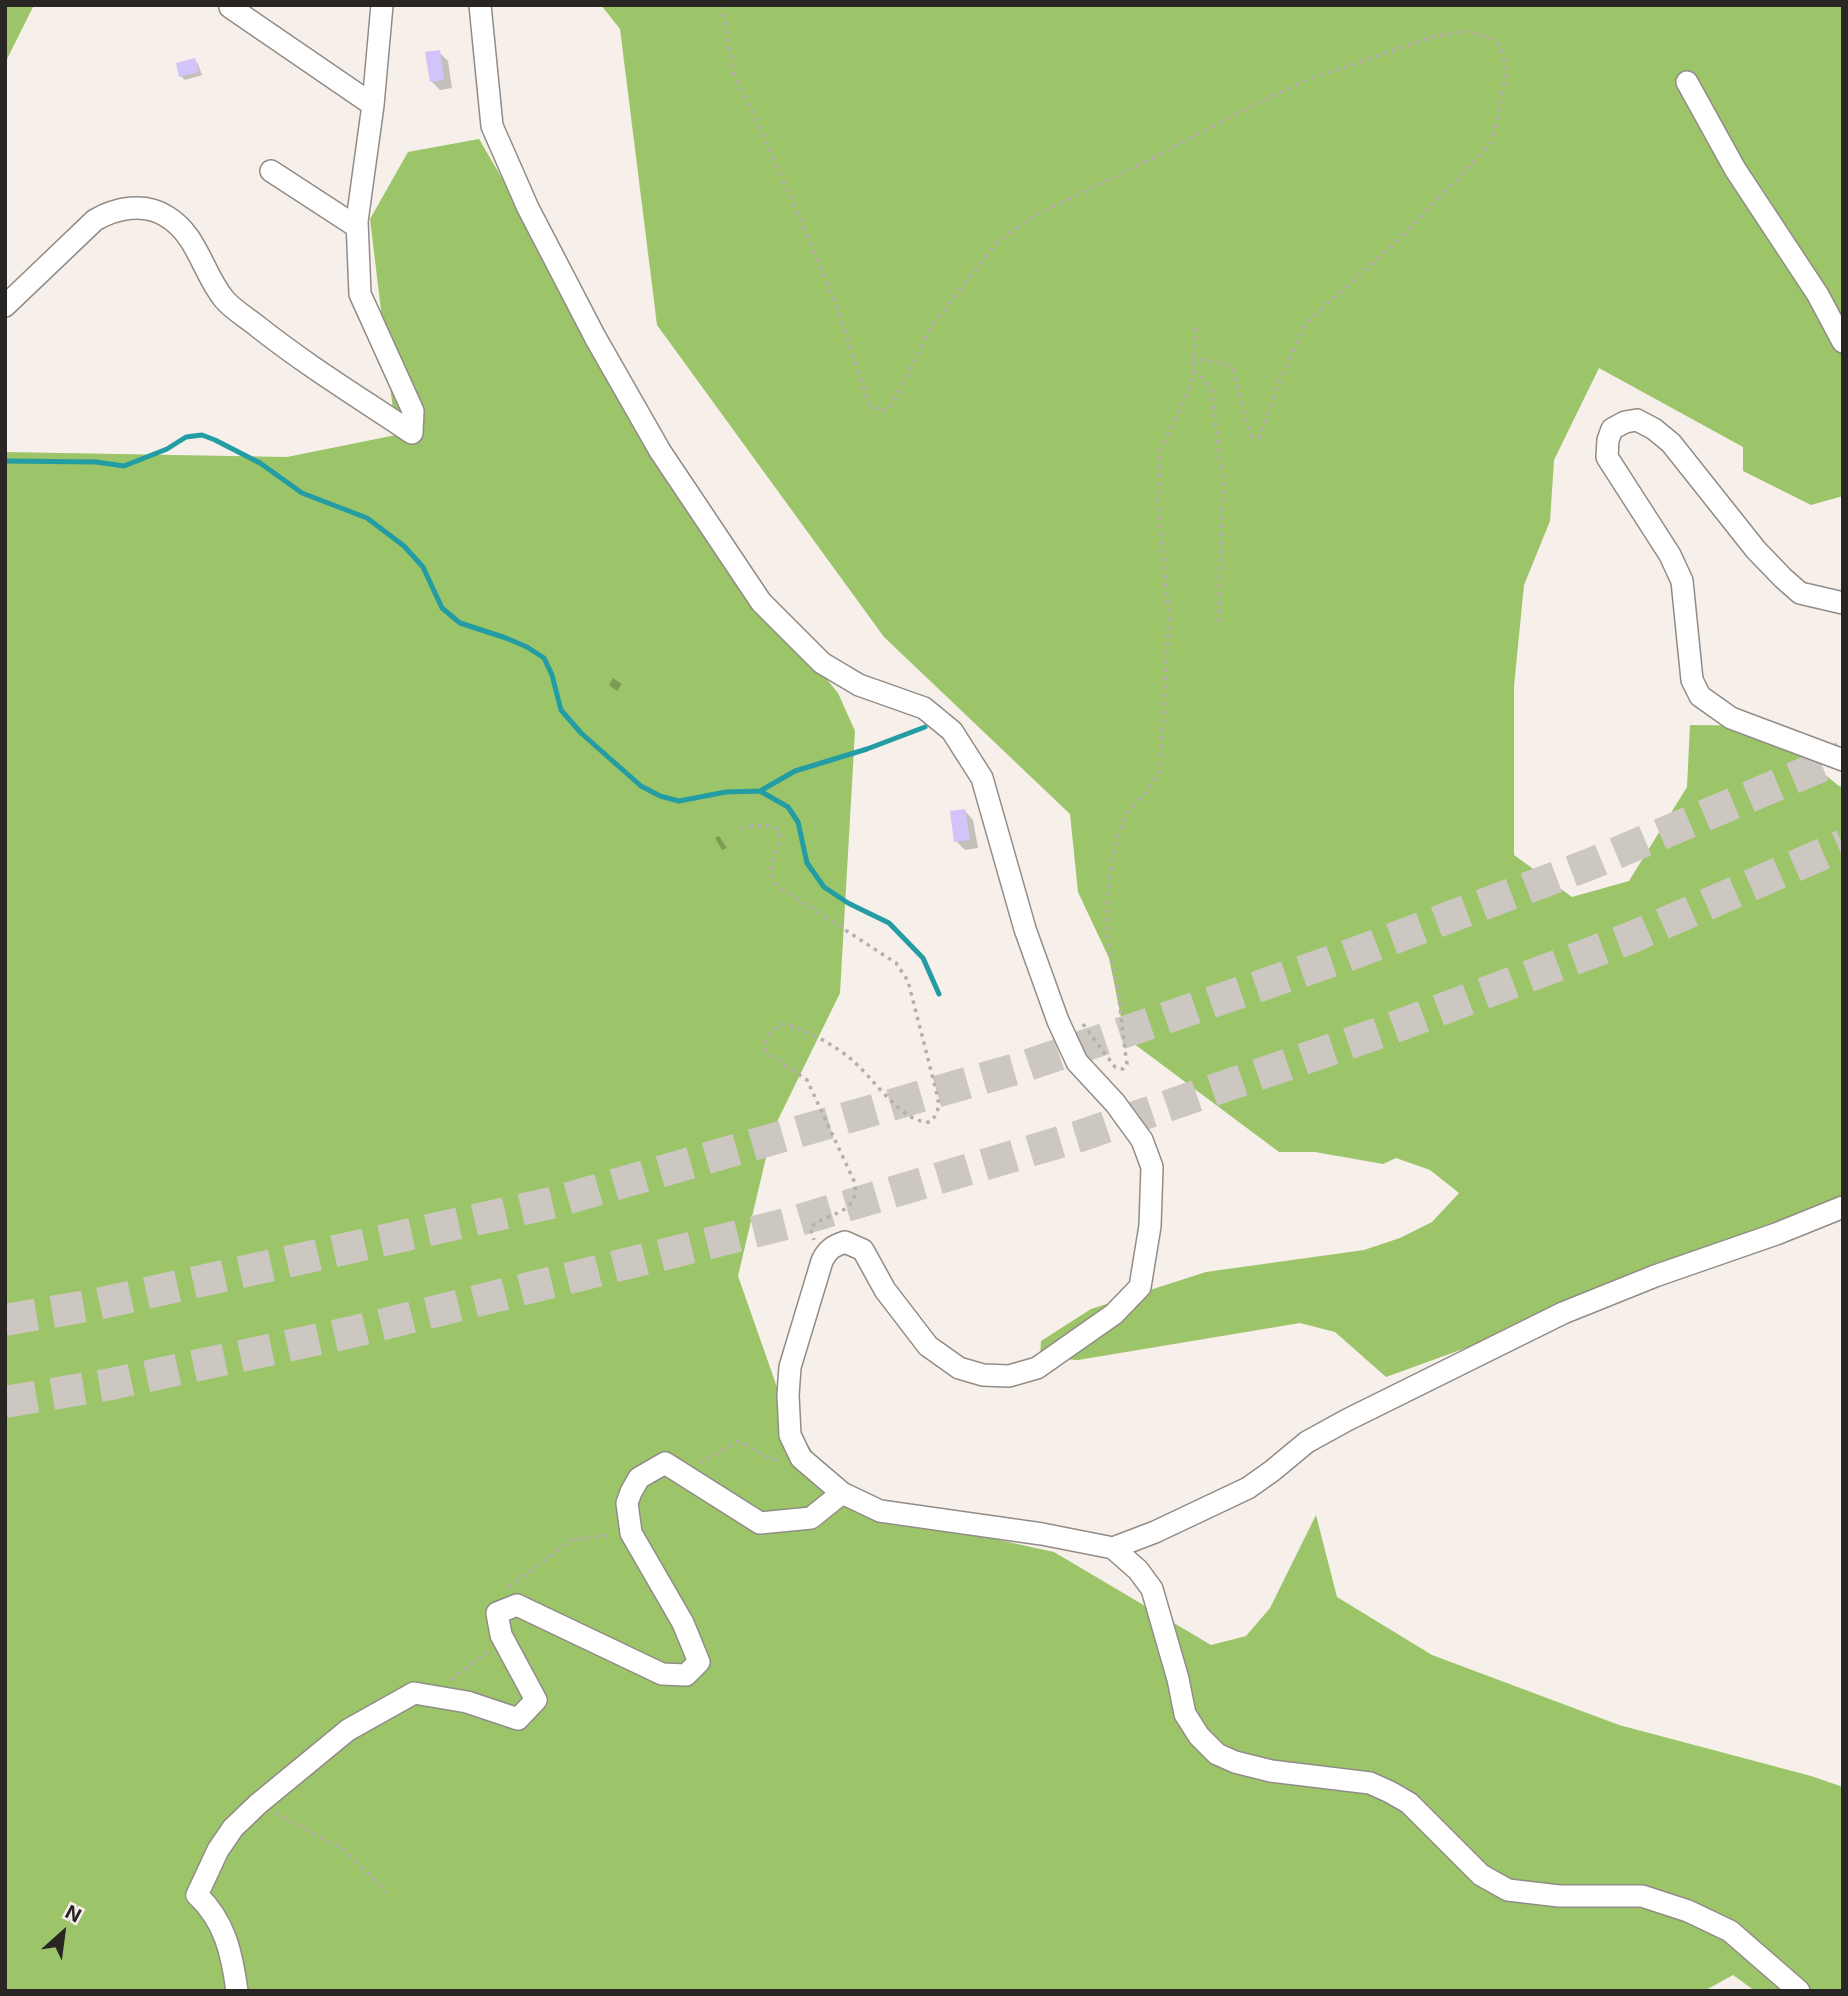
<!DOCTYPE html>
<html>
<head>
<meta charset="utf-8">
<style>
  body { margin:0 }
  #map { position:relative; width:1848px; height:1996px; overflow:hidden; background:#f6efea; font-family:Inter,sans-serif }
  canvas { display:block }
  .frame { position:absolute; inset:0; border:7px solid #282523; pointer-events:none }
  .north { position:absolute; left:28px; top:1898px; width:70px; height:70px; -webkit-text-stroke:5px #f6efea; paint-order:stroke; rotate:28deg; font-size:19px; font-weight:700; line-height:28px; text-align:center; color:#282523 }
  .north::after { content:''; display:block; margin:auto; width:24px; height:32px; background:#282523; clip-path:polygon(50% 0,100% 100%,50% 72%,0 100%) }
</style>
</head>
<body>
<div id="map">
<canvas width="1848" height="1996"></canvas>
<div class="frame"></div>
<div class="north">N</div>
</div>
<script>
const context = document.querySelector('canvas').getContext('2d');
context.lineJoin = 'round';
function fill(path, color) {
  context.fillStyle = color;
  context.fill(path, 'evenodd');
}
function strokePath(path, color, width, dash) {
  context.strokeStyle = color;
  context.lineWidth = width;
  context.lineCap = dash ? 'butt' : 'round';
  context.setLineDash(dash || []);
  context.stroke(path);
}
const forest = new Path2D(`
  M5 5H34L5 63Z
  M601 5H1843V496L1811 505 1743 471V447L1599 368 1554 460 1550 521 1524 585 1514 686V855L1572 897 1629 881 1687 787 1690 725 1764 726 1839 786 1843 787V1211L1386 1377 1335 1332 1300 1323 1078 1360 1040 1358 1041 1341 1091 1309 1206 1272 1364 1250 1400 1238 1432 1222 1459 1193 1430 1170 1396 1158 1383 1164 1315 1152H1279L1125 1037 1109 958 1078 892 1070 814 884 637 657 325 620 29Z
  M479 139 719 548 838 693 855 731 840 993 772 1132 738 1276 785 1410 825 1471 881 1514 1054 1552 1211 1645 1246 1636 1270 1608 1316 1515 1337 1597 1432 1655 1619 1725 1811 1776 1843 1787V1991H1755L1733 1975 1704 1991H5V452L287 457 396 435 370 219 408 152Z`);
const shadow = new Path2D(`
  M439 52 448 61 452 88 440 90 431 81Z
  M195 60 198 64 202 75 185 80 181 76Z
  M613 678 622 684 617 691 609 685Z
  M965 811 973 820 978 848 965 850 956 841Z
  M719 836 727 848 722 850 715 838Z`);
const stream = new Path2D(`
  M5 461 96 462 124 466 167 449 186 437 202 435 215 440 260 463 302 493 367 518 404 546 423 567 442 608 460 623 506 638 527 647 544 658 552 675 561 710 581 733 641 786 660 796 679 801 726 792 760 791 795 771 867 749 925 727
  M760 791 788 807 798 822 807 863 824 887 848 903 889 923 923 958 939 994`);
const building = new Path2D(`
  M440 50 444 80 430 82 425 52Z
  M195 58 199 72 179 77 176 63Z
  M965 809 970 840 954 842 950 811Z`);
const highwayTunnel = new Path2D(`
  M5 1320 98 1304 555 1202 1019 1068 1344 957 1588 865 1843 757
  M5 1402 111 1384 352 1332 786 1224 1077 1137 1379 1033 1630 938 1843 845`);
const path = new Path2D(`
  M722 5 734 75 766 141 835 301 869 404 881 411 889 408 898 394 931 327 996 243 1034 216 1133 168 1248 108 1309 79 1432 37 1467 31 1491 39 1501 47 1504 59 1505 79 1492 143 1395 243 1306 323 1279 382 1260 437 1251 436 1233 370 1223 363 1194 359
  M1193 372 1202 377 1211 389 1223 480 1219 625
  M741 828C754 826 767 822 779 830 783 852 760 869 779 887L896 963 908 981 938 1098C939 1108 938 1114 930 1122 903 1125 871 1075 851 1059 833 1044 805 1029 783 1024 770 1031 764 1038 766 1052L807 1080 855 1183C859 1216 827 1211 810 1228L814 1240
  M1083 1024 1115 1067 1123 1069 1127 1064C1123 1039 1121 1014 1118 989 1116 971 1109 954 1108 936 1106 900 1110 858 1122 824 1130 802 1153 793 1160 768L1169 616 1158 506 1160 451 1192 384 1196 325
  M699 1463 739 1441 772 1460 782 1459
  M509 1587 571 1540 612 1535
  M451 1680 489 1651
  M275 1813 345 1850 386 1892`);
const minor = new Path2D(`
  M480 5 492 126 528 208 595 337 660 451 761 602 822 663 859 685 924 708 952 731 982 778 1025 929 1058 1021 1077 1062 1115 1103 1142 1140 1152 1167 1150 1226 1140 1287 1114 1314 1037 1368 1009 1376 983 1375 959 1368 928 1346 885 1290 863 1250 845 1242C833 1246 827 1250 822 1261L790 1367 788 1395 790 1435 801 1458 842 1493 880 1511 1042 1534 1113 1548 1138 1570 1152 1589 1178 1679 1185 1714 1199 1736 1217 1754 1235 1762 1271 1771 1370 1783 1390 1792 1409 1803 1481 1875 1508 1890 1559 1896H1642L1688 1911 1730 1931 1799 1991
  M230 7 373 105
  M1687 82 1735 169 1818 295 1843 342
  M271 171 357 227
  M5 306 95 220C116 208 144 202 166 216 198 235 202 272 224 299 232 309 246 317 257 326 306 365 360 398 412 433L413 411 360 294 357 221 373 105 382 5
  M1843 603 1800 593 1783 578 1756 550 1671 443 1654 429 1637 420 1625 422 1612 429 1608 440 1607 457 1670 555 1682 581 1692 680 1700 696 1731 718 1843 760
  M1113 1548 1155 1532 1248 1488 1272 1471 1307 1442 1347 1420 1563 1313 1655 1276 1776 1234 1843 1207
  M237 1991C232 1954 225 1921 197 1895L218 1850 233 1828 258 1804 348 1730 414 1693 467 1702 518 1719 536 1700 501 1635 497 1613 517 1605 662 1674 686 1675 699 1662 683 1623 631 1533 627 1503 631 1492 639 1478 665 1463 760 1523 811 1518 842 1493`);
fill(forest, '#9cc469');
fill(shadow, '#0003');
strokePath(stream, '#249ca4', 5);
fill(building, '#d2c3fa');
strokePath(highwayTunnel, '#cdc7c2', 32, [32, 16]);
strokePath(minor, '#928c87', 24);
strokePath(path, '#b5afab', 3.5, [3.5, 5]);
strokePath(minor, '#fff', 21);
</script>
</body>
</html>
